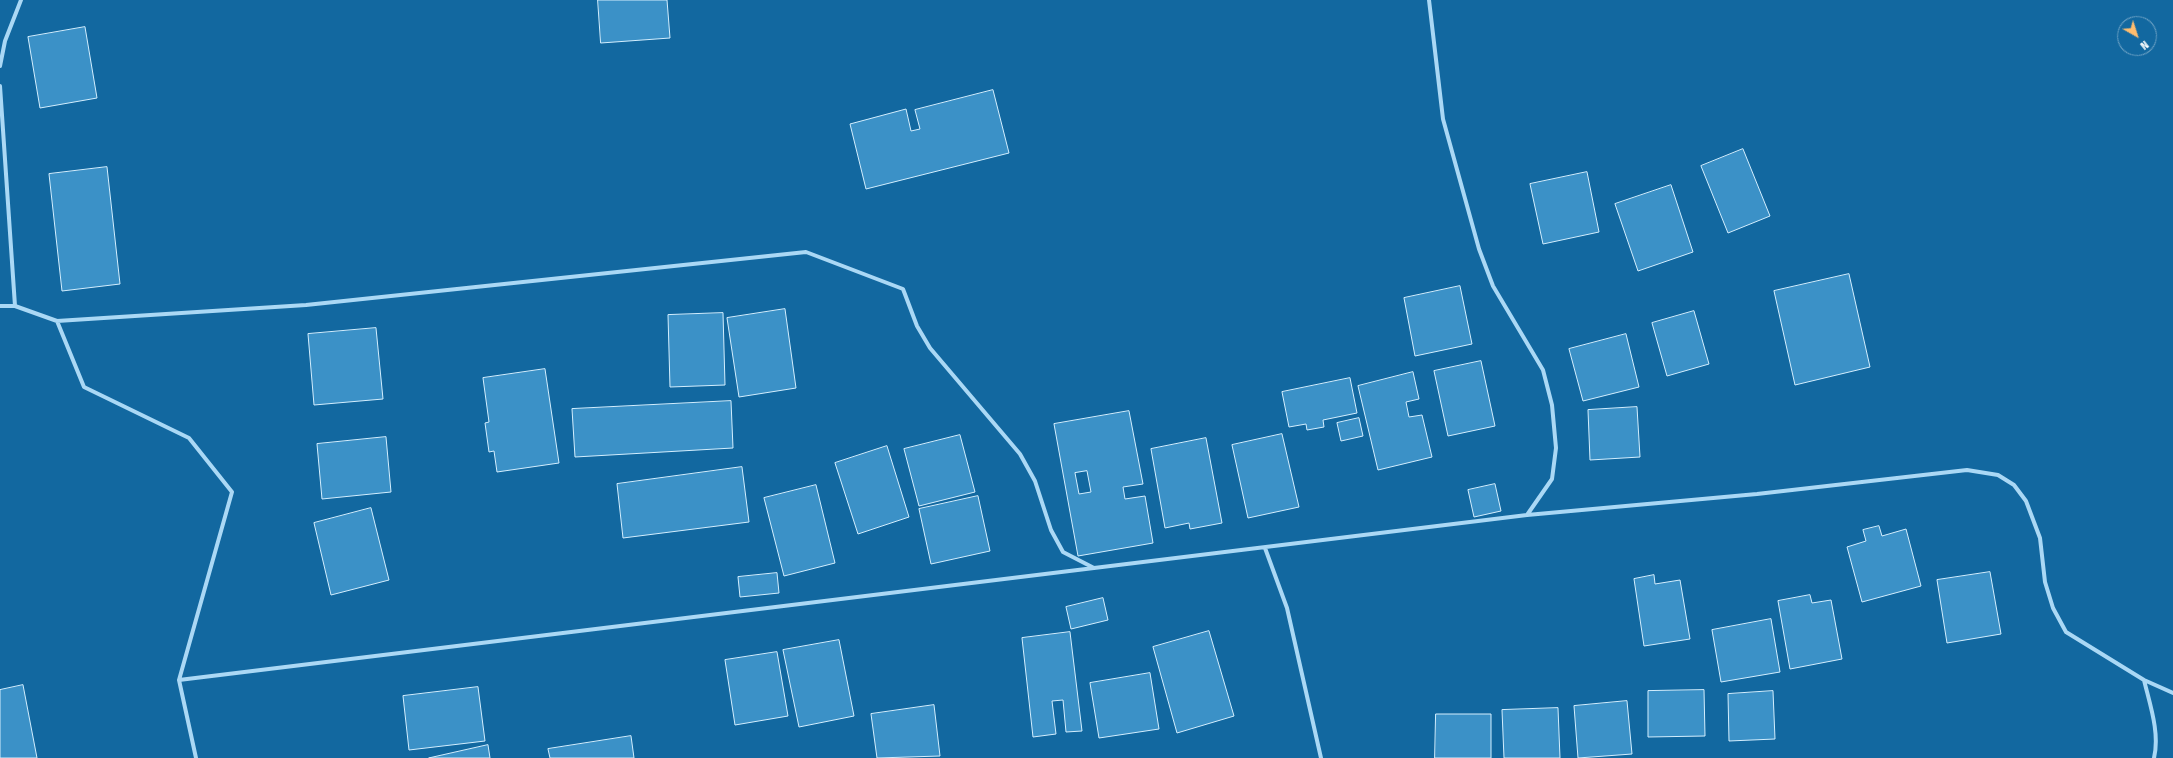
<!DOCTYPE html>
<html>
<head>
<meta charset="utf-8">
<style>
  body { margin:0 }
  #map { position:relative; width:2173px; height:758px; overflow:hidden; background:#1268a0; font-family:"Fira Sans Condensed",sans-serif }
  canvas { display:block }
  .north { position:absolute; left:2117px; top:16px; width:40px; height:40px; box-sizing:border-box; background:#1268a0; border:1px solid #71a4c6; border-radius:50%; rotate:141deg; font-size:11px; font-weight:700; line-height:16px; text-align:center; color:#fff }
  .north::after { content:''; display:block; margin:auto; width:14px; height:18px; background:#ffbd6e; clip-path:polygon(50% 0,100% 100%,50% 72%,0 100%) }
</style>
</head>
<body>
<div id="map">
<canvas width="2173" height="758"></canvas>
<div class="north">N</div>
</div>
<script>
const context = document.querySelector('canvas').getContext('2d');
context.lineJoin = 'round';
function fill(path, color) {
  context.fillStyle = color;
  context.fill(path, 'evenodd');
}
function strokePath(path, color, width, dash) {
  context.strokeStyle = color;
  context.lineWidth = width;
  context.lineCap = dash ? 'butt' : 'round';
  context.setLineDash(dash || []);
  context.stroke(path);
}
const building = new Path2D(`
  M598 0H667L670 38 601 43Z
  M85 27 97 98 40 108 28 37Z
  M993 90 1009 153 866 189 850 124 906 109 911 131 920 129 915 110Z
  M1743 149 1770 216 1728 233 1701 166Z
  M107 167 120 284 62 291 49 174Z
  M1587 172 1599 232 1543 244 1530 184Z
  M1671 185 1693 252 1638 271 1615 204Z
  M1849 274 1870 367 1795 385 1774 291Z
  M1460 286 1472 344 1415 356 1404 298Z
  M785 309 796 388 739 397 727 318Z
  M1694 311 1709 364 1667 376 1652 323Z
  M723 313 725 385 670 387 668 315Z
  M376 328 383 399 314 405 308 334Z
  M1626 334 1639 387 1583 401 1569 349Z
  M1481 361 1495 426 1448 436 1434 371Z
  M545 369 559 463 497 472 494 451 489 452 485 423 489 422 483 378Z
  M1413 372 1419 399 1406 402 1409 417 1422 415 1432 457 1378 470 1358 386Z
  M1350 378 1357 413 1323 420 1324 427 1307 430 1306 424 1289 427 1282 392Z
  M731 401 733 448 575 457 572 409Z
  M1637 407 1640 457 1590 460 1588 410Z
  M1129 411 1143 484 1123 487 1125 499 1145 496 1153 543 1078 556 1054 424ZM1087 471 1091 492 1079 494 1075 473Z
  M1359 418 1363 436 1341 441 1337 423Z
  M1282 434 1299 507 1248 518 1232 445Z
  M960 435 975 492 919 506 904 449Z
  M386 437 391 492 322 499 317 444Z
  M1206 438 1222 523 1190 529 1189 523 1165 528 1151 449Z
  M887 446 909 517 858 534 835 463Z
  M742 467 749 522 623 538 617 484Z
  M1495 484 1501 511 1474 517 1468 490Z
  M816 485 835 563 784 576 764 498Z
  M978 496 990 551 931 564 919 509Z
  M371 508 389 580 331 595 314 523Z
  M1879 526 1882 536 1906 529 1921 586 1862 602 1847 547 1866 541 1863 530Z
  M1990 572 2001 634 1947 643 1937 580Z
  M777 573 779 593 740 597 738 577Z
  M1654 575 1655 584 1680 580 1690 639 1644 646 1634 579Z
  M1810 595 1812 603 1831 600 1842 659 1790 669 1778 601Z
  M1103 598 1108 620 1071 629 1066 607Z
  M1771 619 1780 672 1721 682 1712 630Z
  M1209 631 1234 716 1177 733 1153 647Z
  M1070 632 1082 731 1066 732 1063 700 1052 701 1056 734 1033 737 1022 638Z
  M839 640 854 716 799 727 783 650Z
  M777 652 788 716 735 725 725 660Z
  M1150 673 1159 729 1099 738 1090 683Z
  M23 685 37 758H0V690Z
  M478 687 485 741 409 750 403 696Z
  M1704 690 1705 736 1648 737V691Z
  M1773 691 1775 739 1729 741 1728 694Z
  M1627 701 1632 754 1578 758 1574 706Z
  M934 705 940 756 877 758 871 714Z
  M1558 708 1560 758H1504L1502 710Z
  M1436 714H1491V758H1435Z
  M631 736 634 758H550L548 749Z
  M488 745 490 758H429Z`);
const street = new Path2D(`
  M1429 0 1443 119 1479 249 1493 286 1543 370 1552 405 1556 448 1552 479 1527 515
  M0 66 5 41 21 0
  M0 86 15 306
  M0 306H15L57 321 84 387 189 438 232 492 179 680 1527 515 1757 494 1967 470 1998 475 2014 485 2026 501 2040 538 2045 582 2053 608 2066 632 2144 680 2173 693
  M57 321 306 305 806 252 903 289 917 326 930 348 1020 454 1035 481 1051 530 1063 552 1094 568
  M1265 548 1287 608 1321 758
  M179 680 196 758
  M2144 680C2150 705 2160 733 2154 758`);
fill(building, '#3b91c7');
strokePath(building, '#d3eefe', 1);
strokePath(street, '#aad8f5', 4);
</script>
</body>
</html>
